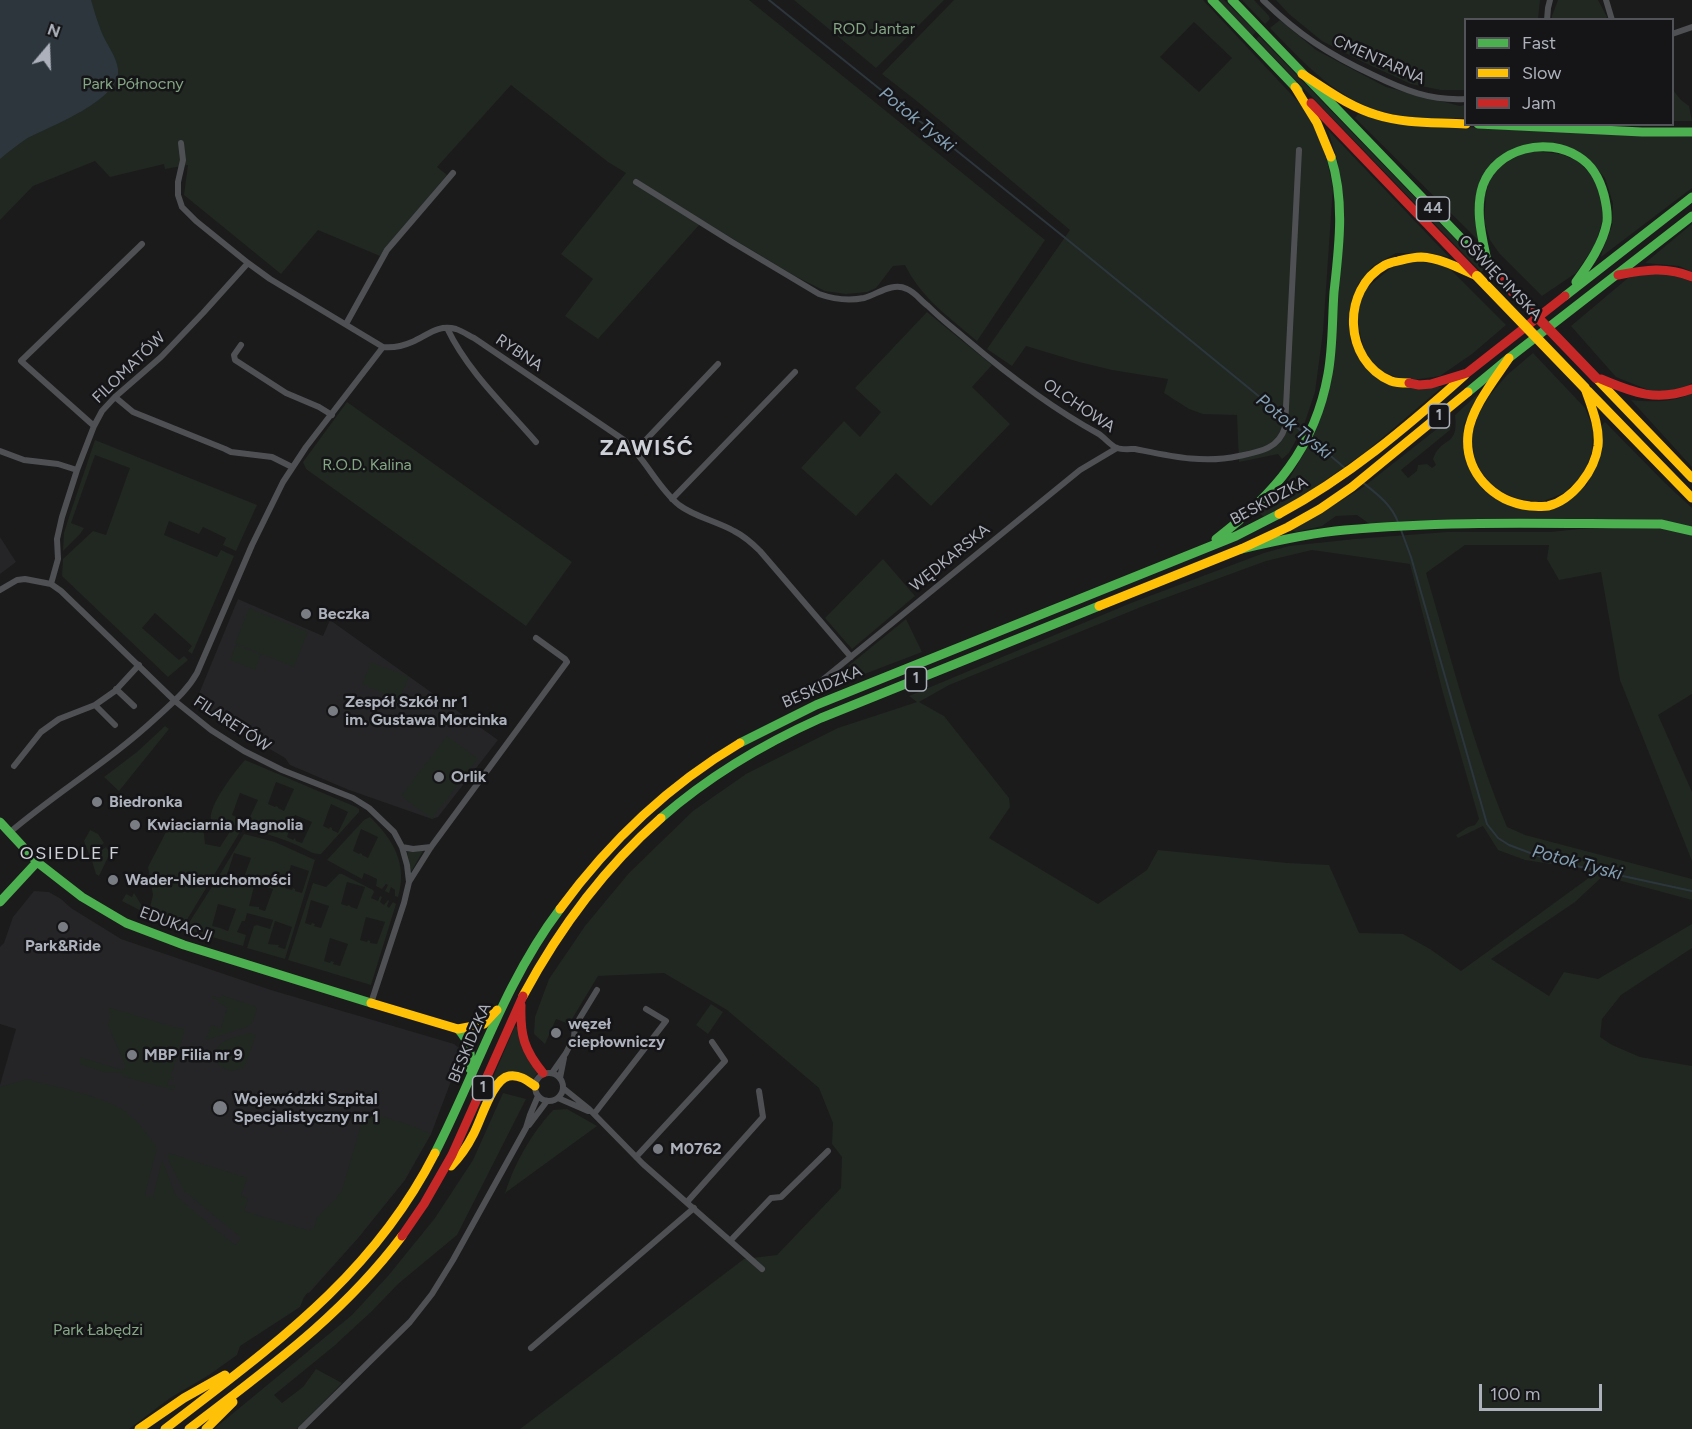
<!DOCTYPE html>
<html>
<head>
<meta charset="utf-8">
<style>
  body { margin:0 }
  #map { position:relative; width:1692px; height:1429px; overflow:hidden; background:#1b1b1b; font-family:Figtree,sans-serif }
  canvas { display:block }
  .legend { position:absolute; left:1464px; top:18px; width:210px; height:108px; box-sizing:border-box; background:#151517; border:2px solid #515359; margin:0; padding:8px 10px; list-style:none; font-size:18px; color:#acb1bb }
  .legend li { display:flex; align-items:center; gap:12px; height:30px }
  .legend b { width:30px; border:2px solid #515359 }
  .north { position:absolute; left:18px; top:18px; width:60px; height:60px; -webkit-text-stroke:4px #151517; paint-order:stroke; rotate:19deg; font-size:16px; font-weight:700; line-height:24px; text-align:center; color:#acb1bb }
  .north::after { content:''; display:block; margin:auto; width:21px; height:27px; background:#acb1bb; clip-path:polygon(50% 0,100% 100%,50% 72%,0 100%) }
  .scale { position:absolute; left:1479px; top:1384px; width:123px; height:27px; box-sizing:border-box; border:3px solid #acb1bb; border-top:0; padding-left:8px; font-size:18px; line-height:21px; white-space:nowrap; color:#acb1bb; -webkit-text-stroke:4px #151517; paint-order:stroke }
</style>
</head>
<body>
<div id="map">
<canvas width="1692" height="1429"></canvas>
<ul class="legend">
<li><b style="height:8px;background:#4caf50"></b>Fast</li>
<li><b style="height:8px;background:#ffc107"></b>Slow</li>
<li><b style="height:8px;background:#c62828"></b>Jam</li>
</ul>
<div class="north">N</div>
<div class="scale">100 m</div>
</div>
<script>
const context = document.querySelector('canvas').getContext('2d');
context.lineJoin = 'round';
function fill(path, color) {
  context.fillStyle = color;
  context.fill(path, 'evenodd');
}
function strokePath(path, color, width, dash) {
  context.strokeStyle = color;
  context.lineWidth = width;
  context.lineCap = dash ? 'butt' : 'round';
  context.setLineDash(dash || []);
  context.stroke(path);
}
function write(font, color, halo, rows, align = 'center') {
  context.font = font + ' Figtree,sans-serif';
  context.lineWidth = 5;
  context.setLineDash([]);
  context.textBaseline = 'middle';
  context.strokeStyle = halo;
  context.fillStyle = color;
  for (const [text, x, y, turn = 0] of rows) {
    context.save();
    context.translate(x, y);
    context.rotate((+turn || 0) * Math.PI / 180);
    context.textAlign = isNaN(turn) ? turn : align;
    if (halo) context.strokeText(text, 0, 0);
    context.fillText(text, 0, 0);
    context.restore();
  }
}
const built = new Path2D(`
  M0 537 16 562 0 574Z
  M238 599 323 636 330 620 498 740 438 817 432 819 349 790 290 765 285 758 223 721 196 701Z
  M34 891 49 892 61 899 71 908 121 939 271 990 454 1044 459 1048V1060L431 1134 405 1180 358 1238 309 1293 0 1130V1085L16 1029 0 1024V947L4 943 13 917Z`);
const green = new Path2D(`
  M0 0H749L1045 240 977 341C950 318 921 298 905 265L893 266 876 288 867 292 846 294 825 291 793 275 705 222 699 225 598 339 565 316 593 279 561 254 626 173 608 162 511 85 437 167 447 175 380 256 318 230 281 274 184 195 188 165 165 169 164 164 110 177 95 161 33 186 0 220Z
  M794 0H944L876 68Z
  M954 0H1203L1304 108 1318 132 1327 161 1333 187 1323 332 1315 392 1304 425 1289 453 1282 459 1278 454 1239 462 1237 415 1203 414 1189 409 1164 393 1168 379 1112 370 1079 362 1026 346 1012 366 987 349 1070 230 918 102 882 74ZM1194 22 1232 58 1199 92 1160 57Z
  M1218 0H1224L1256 32 1252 36Z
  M1242 0H1254L1269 16 1270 19 1265 24Z
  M1276 0H1540L1538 19 1466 20 1465 90H1441L1411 84 1363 62 1322 41 1289 14Z
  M1558 0H1598L1607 17 1606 19H1552V16Z
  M1280 20 1316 50 1386 87 1460 106 1465 105V118C1444 118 1422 119 1401 116 1342 106 1310 69 1270 28Z
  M1259 36 1485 270 1481 272 1256 39Z
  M1672 89 1681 100 1689 106 1692 121H1673Z
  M1358 114 1399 123 1515 130 1692 137V188L1601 257 1603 249 1612 226 1613 203 1605 178 1588 159 1547 144 1492 162 1478 240 1355 118Z
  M1328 130 1449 257 1429 253H1396L1373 266 1358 284 1350 341 1389 385 1442 387 1368 450 1302 497 1264 517 1258 512 1288 481 1307 448 1331 382 1338 163Z
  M1533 151 1561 154 1578 161 1595 179 1605 213 1595 245 1576 273 1542 296 1499 253 1490 240 1484 221 1487 183 1498 168 1517 156Z
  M1692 224V272L1679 266 1645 263Z
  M1410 260 1447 266 1506 325 1472 354 1440 376 1406 381 1381 371 1366 358 1355 312 1363 291 1391 268Z
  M1647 273 1672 274 1692 282V383L1681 390 1656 393 1616 377 1571 326 1628 278Z
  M927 312 992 365 972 387 1010 424 931 506 896 473 856 516 801 468 844 421 860 437 881 412 855 388Z
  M1533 353 1585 408 1593 428 1592 451 1584 474 1564 493 1541 502 1518 499 1494 489 1480 470 1474 457 1472 434 1478 415 1490 395 1507 375Z
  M1692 393V467L1631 400C1651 402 1674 403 1692 393Z
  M1477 395 1479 397 1464 424 1463 443 1483 490 1544 511 1587 485 1601 426 1605 422 1665 483 1692 508V528L1371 525 1357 515 1336 516 1322 526 1296 532 1292 530 1362 488 1447 421 1451 425 1450 430 1401 470 1408 478 1417 471 1418 465 1427 464 1432 468 1436 465 1433 459C1441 435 1459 449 1455 415Z
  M347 402 572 562 526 626 306 469 303 462Z
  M95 440 257 505 236 551 223 545 226 538 203 527 199 534 169 521 164 535 217 557 221 550 234 556 192 654 188 651 192 646 155 613 142 628 179 660 184 656 188 660 168 677 62 576 63 559 93 531 106 535 130 468 95 455 71 523 84 528 80 534 63 551 64 533 68 520Z
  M1609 526 1660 527 1692 535V694L1658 715 1692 792V861L1620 680 1601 572 1559 580 1547 559 1549 545H1465L1426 573C1451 658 1473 745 1507 827L1525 835 1692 879V900L1603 876 1575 902 1491 959 1549 996 1564 972 1598 979 1692 924V948L1621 995 1602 1019 1600 1037 1612 1045 1640 1057 1692 1066V1429H520L744 1259 777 1255 841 1188 842 1157 832 1144 833 1123 819 1088 727 1010 664 973 598 976 569 1024 556 1019 545 1044 534 1034 535 1017 549 979 585 926 629 873 693 811 746 774 838 728 917 702 909 696 1131 603 1264 553 1289 546 1355 539 1447 532H1550ZM1312 550 1410 564 1443 693 1479 819 1475 825 1468 827 1456 835 1458 838 1483 826 1498 850 1525 860 1584 869 1590 877 1461 971 1430 949 1403 934 1359 933 1329 865 1287 863 1158 850 1147 870 1098 904 989 838 1010 807 1009 798 944 716 919 702 949 685 1146 605 1266 561Z
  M883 559 915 596 852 649 825 618Z
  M249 608 308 632 294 667 235 643Z
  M906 619 922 652 815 693Z
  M236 645 261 655 255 670 230 660Z
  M371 662 409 677 399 700 362 684Z
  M165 726 169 729 119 791 104 777 137 752Z
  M447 736 478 759 432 819 401 796Z
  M245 760 356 807 359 809V812L321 854C313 855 306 849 299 846 271 833 240 827 211 820 208 806 235 771 245 760ZM276 782 294 789 284 811 278 808V807L276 806 275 807 268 804ZM240 793 258 800 248 821 242 819 241 817 238 818 232 815ZM331 804 348 812 338 833 332 830V828L330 827 329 829 323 826ZM295 815 312 822 302 843 296 841 295 838 293 840 287 837Z
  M370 817C393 839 408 864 398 897L395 896V890L391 887 389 893 385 891 388 885 386 884 382 889 376 886 377 879 364 873 362 879 327 860 364 820ZM361 829 378 837 368 858 362 855V854L360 853 359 854 353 851Z
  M180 823C188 825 195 824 203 825L205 844 220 847 231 830 240 832 182 928 149 915 122 901 126 894 132 897 134 893 142 906 150 907 153 895 148 867 166 832 174 831Z
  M90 830 98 834 104 843 89 854 84 841Z
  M244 834 275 842 315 860 285 959 247 948 254 926 257 925 270 929 273 920 247 913 245 921H242L237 932 246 935 243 946 185 929 222 871ZM234 853 251 858 243 880 235 876 234 877 227 875ZM291 865 309 871 302 893 295 891V889L293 888 292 890 285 888ZM255 883 273 889 265 911 259 909V907L249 906ZM218 904 236 909 228 931 220 928 212 926ZM275 921 292 927 285 949 278 947 279 945 268 944Z
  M106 847 110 853 99 876 96 874 91 858Z
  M407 851H423L411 872Z
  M339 874H342L373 890 374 892 371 898 378 901 380 896 382 897 380 902 384 905 388 900 389 901 387 906 389 908 393 902 396 904 371 985 288 960 313 883 326 887ZM347 882 365 887 357 909 351 907 349 905 347 906 341 904ZM311 900 329 906 321 928 314 926 315 924 312 923 311 925 305 923ZM366 917 385 922 377 944 370 943V941L368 940 367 942 360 940ZM330 938 348 944 340 966 333 964 334 962 331 961 330 963 324 961Z
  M221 995 255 1006 257 1009 253 1022 247 1027 206 1040 211 1025 221 1028 227 1007 218 1003V1000L212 998 213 996 220 998Z
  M711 1004 723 1012 708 1034 696 1025Z
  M110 1008 185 1030 171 1076 174 1078V1080L169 1079 167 1085 175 1086 173 1090 122 1076V1073L104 1072 80 1064V1057L122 1070 124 1069 125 1065 108 1025 111 1013 108 1012Z
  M515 1026 517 1027 538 1072 533 1079 522 1074 493 1083 491 1082Z
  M251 1033 256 1035 245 1066 242 1069 230 1071 219 1066C207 1040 232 1038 251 1033Z
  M27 1079C54 1087 105 1096 126 1112 139 1122 148 1134 157 1148L145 1195 153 1197 162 1160 176 1196 235 1245 241 1238 183 1190 167 1157 169 1153 247 1178 241 1196 248 1199 244 1211 310 1231 311 1228H314L317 1217 341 1193 365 1111 413 1126 431 1134 404 1180 358 1238 304 1297 300 1307 240 1346 237 1355 209 1375 170 1398 129 1429H0V1087Z
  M503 1093 526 1099 457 1235 398 1284 372 1311 334 1346 274 1395 282 1403 303 1387 316 1369 342 1383 297 1429H214L352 1315 388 1276 435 1218 473 1160Z
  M567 1109 597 1126 505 1193C515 1162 531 1134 553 1110Z`);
const water = new Path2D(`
  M0 0H91C94 10 97 21 101 31 106 44 116 55 118 69 122 100 48 127 26 139 17 145 8 152 0 159Z`);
const stream = new Path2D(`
  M769 0 1074 245 1305 434
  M1312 440 1346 469
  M1362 482C1377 494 1391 504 1398 522
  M1401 530 1411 557 1487 824 1498 838 1509 845 1549 860 1692 891`);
const street = new Path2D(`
  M1263 0C1299 35 1328 54 1373 75 1404 90 1430 101 1466 99
  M1606 0 1612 20
  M1547 20 1548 8 1550 0
  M1672 34 1692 27
  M181 143 183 160 178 182V195L182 207 196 221 248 263 270 279 383 347C393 348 403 346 412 342 427 336 437 324 456 329 462 331 468 335 474 338L624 440C646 459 657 487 679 505 695 517 716 521 734 531 744 536 752 543 760 551L851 657
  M636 182 732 242 819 294C833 299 849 301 864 298 878 294 892 282 907 289 915 292 921 301 928 306 940 318 953 328 966 339 1007 374 1051 408 1099 434 1105 438 1111 446 1117 448 1122 450 1130 449 1135 449 1170 456 1203 464 1239 456 1259 452 1279 449 1285 427L1299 150
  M346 324 387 250 453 173
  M447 328C468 372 505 406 536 442
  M241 345 234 355 235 360 286 393 319 407 332 415
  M115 397 133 412 225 449 231 452 272 457 292 467
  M94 426 21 361 142 244
  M634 450 640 446 718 364
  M0 451 24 460 58 464 77 470
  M672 499 795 372
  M51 584 58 559 57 539 62 517 77 470 94 426 102 411 115 397 161 357 203 313 248 263
  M0 590 17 580 25 579 51 584 61 591 175 701 211 730 244 751 282 770 353 798 369 808 394 832 402 847 407 865 409 882 404 903 371 1003
  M116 689 134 706
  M804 695 1080 470 1117 448
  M95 705 115 725
  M14 766 41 732 59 719 95 705 115 691 139 665
  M9 833C57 792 111 760 157 717 172 703 187 691 197 673L252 545 283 482 306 447 383 347
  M402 847 413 849 431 847
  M409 882 431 847 567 662 565 659 536 638
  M535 1087a14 14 0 1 1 28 0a14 14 0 1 1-28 0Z
  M552 1073 566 1053 574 1037 575 1026 597 990
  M560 1078 564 1058
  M563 1088 589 1109 643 1164 762 1269
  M558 1098 588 1111
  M594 1114 666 1021 646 1009
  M529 1125 547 1101
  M636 1157 725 1061 712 1042
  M687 1202 763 1117 759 1091
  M731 1240 771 1198 781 1197 828 1151
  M531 1348 694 1208
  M301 1429 410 1322 432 1294 453 1260 526 1128 530 1115 538 1096`);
const fast = new Path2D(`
  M1212 0 1298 90
  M1232 0 1488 266
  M1478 124 1642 132H1692
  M1488 266C1483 240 1474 211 1483 185 1497 148 1547 136 1579 157 1592 165 1600 180 1604 195 1606 203 1608 212 1607 222 1603 244 1589 264 1576 282
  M1565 296 1692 197
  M1468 392 1509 358 1692 216
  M1216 539C1274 495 1315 448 1328 374 1333 347 1332 320 1334 292 1339 247 1345 201 1331 157
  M1241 549C1275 541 1310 533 1345 530 1450 520 1556 524 1661 524L1692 531
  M740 743 816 705 1236 536 1279 514
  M661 818C709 776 763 744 821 718L1099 606
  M0 822 37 862 82 897 126 923 184 945 371 1003
  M0 902 37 862
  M458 1029C469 1041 472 1053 470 1069
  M435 1153C477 1071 504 983 560 909`);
const slow = new Path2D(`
  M1302 74C1326 89 1349 107 1377 115 1405 124 1436 122 1466 124
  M1295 87 1317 123 1331 157
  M1509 358C1495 379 1471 408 1468 434 1464 472 1493 502 1530 506 1535 506 1542 507 1548 506 1573 500 1595 470 1598 446 1600 426 1591 406 1585 388
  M1596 378 1692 478
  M1409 383C1403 383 1396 383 1391 381 1343 361 1341 289 1385 265 1389 263 1394 262 1398 261 1406 259 1413 257 1421 257 1441 258 1459 268 1477 276
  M1588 391 1692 498
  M1279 514C1348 477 1407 427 1465 375
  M1099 606 1241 549 1288 527 1320 509 1352 487 1468 392
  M560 909C609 842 669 785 740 743
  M523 996C559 929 603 869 661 818
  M371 1003 458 1029 484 1024 497 1010
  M451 1166C460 1157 467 1147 473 1135 481 1121 492 1079 509 1076 519 1074 528 1081 535 1086
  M139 1429 184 1398 225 1375
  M165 1429C271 1347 372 1277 435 1153
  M189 1429C267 1369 342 1316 402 1236
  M206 1429 233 1402`);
const jam = new Path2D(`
  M1311 103 1475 274
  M1618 275C1644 270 1667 266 1692 277
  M1601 379C1634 393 1657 402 1692 389
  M1409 383 1419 385 1431 384 1467 373 1565 296
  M521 1005C520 1035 524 1050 543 1073
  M402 1236 424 1204 452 1155 523 996`);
const slowBridge = new Path2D(`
  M1477 276 1585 388`);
const jamBridge = new Path2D(`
  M1488 266 1596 378`);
const markers = [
  [306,614,6,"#797c83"],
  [333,711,6,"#797c83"],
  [439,777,6,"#797c83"],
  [97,802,6,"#797c83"],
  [135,825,6,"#797c83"],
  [113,880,6,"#797c83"],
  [63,927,6,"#797c83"],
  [556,1033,6,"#797c83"],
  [132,1055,6,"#797c83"],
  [220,1108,8,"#797c83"],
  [658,1149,6,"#797c83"]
];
const shields = [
  [1433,209,33],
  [1439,416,21],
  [916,679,21],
  [483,1088,21]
];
const shieldNames = [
  ["44",1433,209],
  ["1",1439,416],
  ["1",916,679],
  ["1",483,1088]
];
const parkNames = [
  ["ROD Jantar",874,29],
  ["Park Północny",133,84],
  ["R.O.D. Kalina",367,465],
  ["Park Łabędzi",98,1330]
];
const streetNames = [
  ["CMENTARNA",1379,60,24],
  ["OŚWIĘCIMSKA",1500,278,46],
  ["RYBNA",519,353,34],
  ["FILOMATÓW",129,368,-44],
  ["OLCHOWA",1079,406,34],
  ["BESKIDZKA",1269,501,-28],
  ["WĘDKARSKA",950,558,-39],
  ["BESKIDZKA",822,687,-23],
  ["FILARETÓW",232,724,33],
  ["EDUKACJI",176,925,20],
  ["BESKIDZKA",470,1043,-67]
];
const poiNames = [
  ["Beczka",318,614],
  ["Zespół Szkół nr 1",345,702],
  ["im. Gustawa Morcinka",345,720],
  ["Orlik",451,777],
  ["Biedronka",109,802],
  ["Kwiaciarnia Magnolia",147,825],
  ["Wader-Nieruchomości",125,880],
  ["Park&Ride",63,946,"center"],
  ["węzeł",568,1024],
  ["ciepłowniczy",568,1042],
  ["MBP Filia nr 9",144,1055],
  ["Wojewódzki Szpital",234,1099],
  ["Specjalistyczny nr 1",234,1117],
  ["M0762",670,1149]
];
const waterNames = [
  ["Potok Tyski",917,120,39],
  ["Potok Tyski",1294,427,39],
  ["Potok Tyski",1577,863,15]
];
const neighbourhoodNames = [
  ["OSIEDLE F",70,854]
];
const districtNames = [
  ["ZAWIŚĆ",647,449]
];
fill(built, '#252527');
fill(green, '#202821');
fill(water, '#2d363d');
strokePath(stream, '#2d363d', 2);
strokePath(street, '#4f5054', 6);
strokePath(fast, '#4caf50', 9);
strokePath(slow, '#ffc107', 9);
strokePath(jam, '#c62828', 9);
strokePath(slowBridge, '#ffc107', 10);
strokePath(jamBridge, '#c62828', 10);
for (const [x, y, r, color] of markers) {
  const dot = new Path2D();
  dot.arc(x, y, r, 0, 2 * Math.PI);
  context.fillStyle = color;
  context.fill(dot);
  strokePath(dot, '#151517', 2);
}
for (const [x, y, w] of shields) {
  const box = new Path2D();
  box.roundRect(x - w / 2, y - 12, w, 24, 4.5);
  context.fillStyle = '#151517';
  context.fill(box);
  strokePath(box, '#acb1bb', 1.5);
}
write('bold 15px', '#acb1bb', null, shieldNames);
write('16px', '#84a685', '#151517', parkNames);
write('16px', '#acb1bb', '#151517', streetNames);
write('bold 16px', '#acb1bb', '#151517', poiNames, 'left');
write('italic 18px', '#84a0b5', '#151517', waterNames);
context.letterSpacing = '1.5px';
write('18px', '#cdd0d7', '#151517', neighbourhoodNames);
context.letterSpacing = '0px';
context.letterSpacing = '1.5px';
write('bold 22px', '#cdd0d7', '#151517', districtNames);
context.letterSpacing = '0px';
</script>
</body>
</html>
